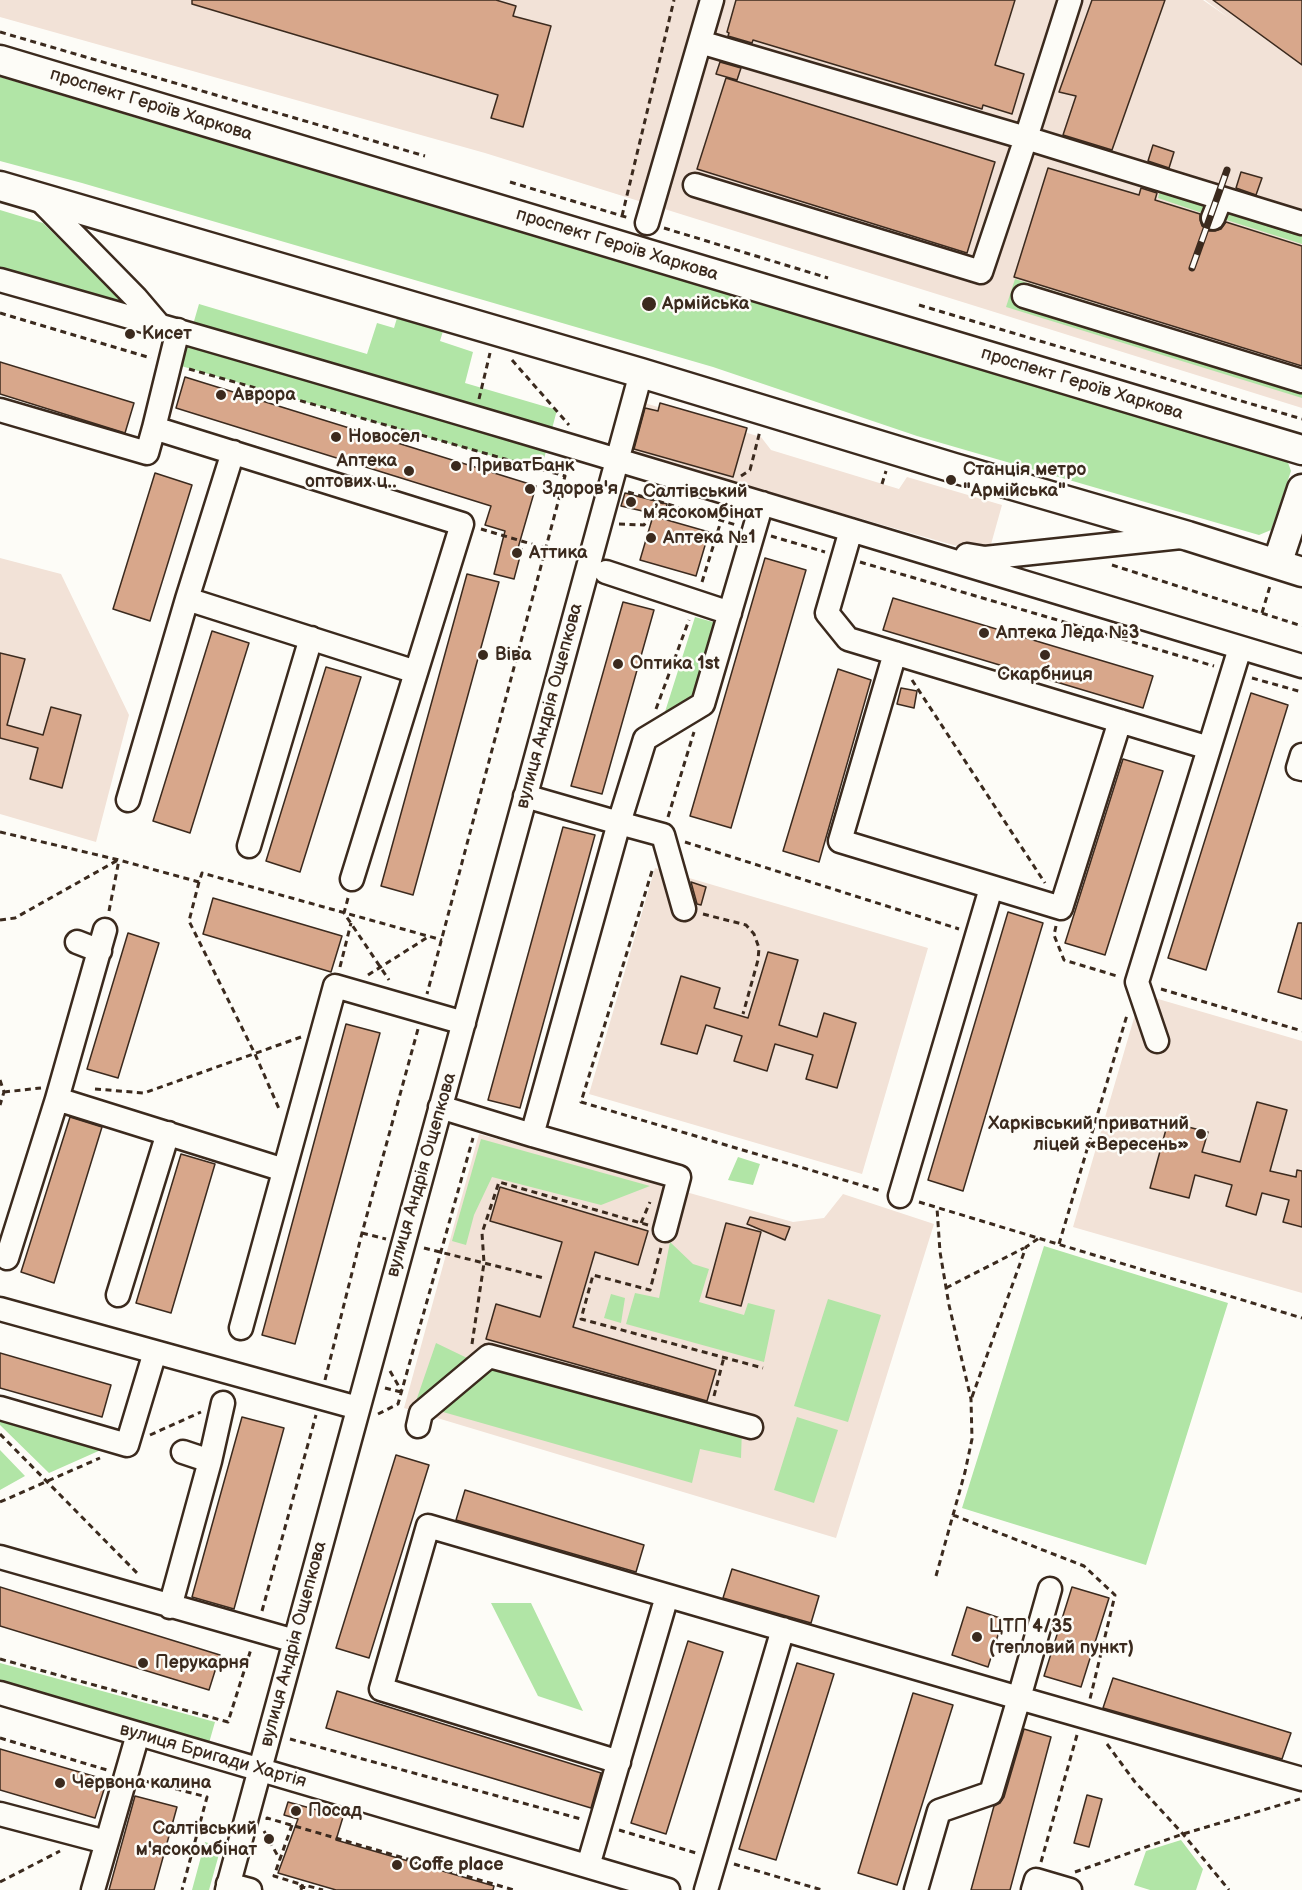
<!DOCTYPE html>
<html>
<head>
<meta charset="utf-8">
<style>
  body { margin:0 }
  canvas { display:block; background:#fdfcf7 }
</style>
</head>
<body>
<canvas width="1302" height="1890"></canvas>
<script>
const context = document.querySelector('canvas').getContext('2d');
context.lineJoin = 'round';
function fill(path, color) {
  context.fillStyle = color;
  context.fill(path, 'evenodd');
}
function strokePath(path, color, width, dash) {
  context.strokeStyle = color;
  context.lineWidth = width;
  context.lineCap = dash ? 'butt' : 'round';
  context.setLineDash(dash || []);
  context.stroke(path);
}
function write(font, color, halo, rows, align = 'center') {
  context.font = font + ' "Balsamiq Sans",sans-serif';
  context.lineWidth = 5;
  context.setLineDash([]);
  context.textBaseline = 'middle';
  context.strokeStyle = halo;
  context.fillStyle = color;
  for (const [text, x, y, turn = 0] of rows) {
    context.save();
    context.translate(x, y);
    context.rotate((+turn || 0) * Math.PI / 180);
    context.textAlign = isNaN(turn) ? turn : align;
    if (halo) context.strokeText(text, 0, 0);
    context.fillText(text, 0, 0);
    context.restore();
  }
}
const built = new Path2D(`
  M0 0H1203L1229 18 1205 0H1302V408L485 153 0 17Z
  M641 402 761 437 771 450 899 489 907 477 1002 505 988 555 627 452Z
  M0 558 61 574 129 715 96 842 0 814Z
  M655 868 928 948 862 1174 589 1094Z
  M1141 994 1302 1041V1293L1073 1227Z
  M479 1134 793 1222 824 1218 843 1194 934 1224 836 1538 404 1408Z`);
const green = new Path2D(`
  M0 77 488 223 1286 457 1291 471 1271 530 1259 535 917 436 713 367 82 183 0 161Z
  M1160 190 1209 200 1208 215 1158 198Z
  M1220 208 1302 231V244L1217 217Z
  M0 210 43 223 130 309 0 272Z
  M1015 279 1160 324 1156 333 1302 384V398L1006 307Z
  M199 304 367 354 377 323 394 328 397 318 443 331 440 341 473 352 465 383 557 410 541 470 181 366Z
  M695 617 720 624 699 690 664 715Z
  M481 1139 650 1186 601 1205 492 1177 474 1215 466 1245 452 1241Z
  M738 1157 760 1164 753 1185 728 1180Z
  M670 1242 693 1264 709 1269 699 1302 744 1315 748 1303 775 1310 764 1362 626 1324 635 1293 659 1298Z
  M1044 1246 1228 1303 1146 1565 962 1508Z
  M611 1294 625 1298 621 1323 604 1318Z
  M828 1299 881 1315 848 1422 794 1406Z
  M436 1343 492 1370 742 1428 741 1458 700 1449 692 1483 415 1404Z
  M0 1413 112 1445 49 1473 0 1425Z
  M797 1417 838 1430 814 1503 774 1490Z
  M0 1450 25 1476 0 1490Z
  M491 1603H531L583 1711 538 1696Z
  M0 1663 215 1722 209 1743 0 1686Z
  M1181 1840 1203 1869 1196 1890H1150L1134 1885 1146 1851Z
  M205 1842 221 1847 209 1890H192Z`);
const building = new Path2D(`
  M192 0H496L516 6 513 16 551 26 523 127 491 118 498 95 192 4Z
  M736 0H1015L995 65 1024 74 1012 114 983 105 982 109 753 40 752 43 728 36 729 33 727 32Z
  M1092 0H1165L1112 150 1063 135 1076 96 1059 92Z
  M1213 0H1302V65Z
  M720 62 741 68 737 80 716 74Z
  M726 78 995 162 967 253 697 169Z
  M1153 145 1174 152 1169 168 1148 161Z
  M1048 168 1139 195 1141 188 1157 193 1155 200 1200 214V220L1202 226 1209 231H1215L1221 229 1226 222 1302 246V366L1014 277Z
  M1241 172 1262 178 1256 195 1236 188Z
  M0 362 134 403 125 433 0 394Z
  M185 377 536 486 518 548 522 549 514 579 494 574 505 531 485 525 491 506 176 408Z
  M660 403 747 428 733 477 634 449 645 408 658 411Z
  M155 473 192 485 150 621 113 609Z
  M625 493 667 504 664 516 621 506Z
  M653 516 709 532 696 576 640 560Z
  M765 558 806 570 731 828 690 816Z
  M467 574 499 582 413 895 381 886Z
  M893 598 1153 676 1143 708 883 630Z
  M623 602 654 610 602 794 571 786Z
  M212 631 249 643 190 833 153 821Z
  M0 653 25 659 7 725 43 735 51 707 81 715 62 788 30 779 38 748 0 738Z
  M326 667 361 677 300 872 266 861Z
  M838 669 871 680 819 862 783 851Z
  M901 688 917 691 914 708 897 704Z
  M1251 693 1288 705 1206 970 1168 958Z
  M1123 759 1163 771 1105 955 1065 943Z
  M563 827 595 835 520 1108 488 1100Z
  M691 882 706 887 701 905 697 904Z
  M213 898 342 936 331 972 203 934Z
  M1008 912 1043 923 963 1191 928 1180Z
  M1298 923H1302V999L1278 992Z
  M128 933 159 943 118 1078 87 1069Z
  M768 952 798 960 779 1025 817 1037 824 1013 856 1023 837 1088 806 1079 813 1055 775 1044 767 1071 734 1061 742 1036 706 1025 697 1054 661 1044 681 976 720 988 714 1008 748 1018Z
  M346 1024 380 1033 295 1344 262 1335Z
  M1257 1102 1287 1110 1270 1171 1296 1177 1297 1170 1302 1171V1227L1283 1222 1289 1200 1262 1193 1256 1215 1226 1206 1232 1185 1195 1175 1189 1198 1150 1188 1168 1122 1208 1132 1202 1152 1240 1162Z
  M70 1117 102 1127 54 1283 21 1272Z
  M181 1154 215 1164 171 1313 136 1303Z
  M500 1187 648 1231 638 1265 595 1252 573 1327 716 1370 707 1401 486 1339 496 1304 540 1317 562 1242 490 1221Z
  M750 1217 790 1227 785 1240 747 1224Z
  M726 1223 761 1232 741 1306 706 1297Z
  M0 1353 111 1385 102 1417 0 1388Z
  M242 1417 284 1428 234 1609 192 1597Z
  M396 1455 429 1465 369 1658 336 1648Z
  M465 1490 644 1545 636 1572 456 1520Z
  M732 1569 819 1596 811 1623 723 1598Z
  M0 1587 220 1655 209 1690 0 1626Z
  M1072 1587 1109 1598 1081 1687 1044 1676Z
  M967 1607 1003 1619 988 1667 952 1655Z
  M688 1641 723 1652 666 1834 631 1823Z
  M797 1663 834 1674 776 1860 739 1849Z
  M1113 1678 1291 1733 1282 1759 1103 1708Z
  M337 1691 601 1773 591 1808 326 1728Z
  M913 1693 953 1705 897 1885 858 1873Z
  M1024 1729 1051 1737 1010 1890H971L994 1806 1000 1803 1004 1797Z
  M0 1749 107 1780 95 1818 0 1790Z
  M1087 1795 1102 1799 1089 1847 1074 1843Z
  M135 1796 177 1807 154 1890H109Z
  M288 1802 343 1817 336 1840 494 1886 493 1890H336L278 1873 298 1819 284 1815Z`);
const path = new Path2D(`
  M0 32 425 156
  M510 182 629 218
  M622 216 674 0
  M664 228 828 278
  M919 305 1302 419
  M0 313 151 358
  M512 360 569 425
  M189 369 565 476 427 994
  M479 399 490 353
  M741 476 750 470 760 431
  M882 484 886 471
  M628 492 736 525
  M619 524 644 525 652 513 674 508
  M481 529 545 548
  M771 536 825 552
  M860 562 1214 666
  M1112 565 1302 626
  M702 582 721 521
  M1262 613 1270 586
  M1252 678 1302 692
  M912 680 1045 883
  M656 709 689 620
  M668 817 694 732
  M0 832 119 860 199 882 202 873 442 940
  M685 842 959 929
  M652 871 581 1102 881 1191
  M199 882 189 921 255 1054 280 1111
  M348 898 344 913 389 980
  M109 911 119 860
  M703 914 746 925 754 934 759 948 758 960 743 1014
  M0 920 15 918 118 860
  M1056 926 1054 935 1064 960 1117 976
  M340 967 351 923
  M368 975 428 937
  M1161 989 1302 1031
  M0 1080 4 1092 0 1105
  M95 1089 144 1093 301 1037
  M4 1092 41 1088
  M919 1202 1302 1318
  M641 1223 650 1202
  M362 1233 386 1239
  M1059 1244 1127 1015
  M424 1248 544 1278
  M661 1248 650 1290 593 1275 581 1319 763 1368
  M946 1288 1024 1248
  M472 1344 484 1263 482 1233 499 1182 648 1225
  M390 1371 402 1392
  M325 1380 362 1233 418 1029
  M385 1388 401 1392
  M714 1396 724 1357
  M972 1397 1026 1247 1039 1238
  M378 1414 398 1404 473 1138
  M0 1434 140 1576
  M150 1435 201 1412
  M0 1502 100 1458
  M953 1515 1084 1566 1115 1595 1090 1699
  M936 1576 965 1472 972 1439 971 1399 949 1305 940 1252 937 1208
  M262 1611 316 1415
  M0 1659 228 1722 251 1649
  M0 1738 107 1770
  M290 1739 581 1819
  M1107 1744 1135 1782 1183 1834 1229 1890
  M145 1781 207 1797 182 1890
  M267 1820V1818L514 1890
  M292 1825 274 1876 300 1884 299 1886 307 1888 308 1886 323 1890
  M619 1830 696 1853
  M264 1831 280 1860
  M1041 1862 1077 1735
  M734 1864 822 1890
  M1075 1872 1183 1834 1300 1799
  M0 1882 60 1851
  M301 1890 304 1880`);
const minor = new Path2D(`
  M700 42 1026 138 1070 0
  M695 185 981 272 1026 138 1302 223
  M38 198 136 298 159 325
  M1213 218 1221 198
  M647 223 712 0
  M0 280C436 403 869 536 1302 666
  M1024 296 1302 381
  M178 330 154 428 462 524 352 879
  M0 410 147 453 154 428
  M233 452 187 599 416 672
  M851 530 827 613 848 639 1209 748
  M967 555 985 558 1181 537
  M606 572 730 613
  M895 653 840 841 1061 908 1120 721
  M1302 755 1298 768 1302 769
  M525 796 619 823 645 739 703 704 762 503
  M128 800 187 599
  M249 846 311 638
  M105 930 57 1099 284 1170
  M77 942 100 951
  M1157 1041 1137 982 1240 648
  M440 1107 532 1135 619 823 663 835 684 909
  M532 1135 679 1177 665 1230
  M900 1196 991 888
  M7 1258 57 1099
  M118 1295 168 1133
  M0 1309 358 1408
  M241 1328 335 986 464 1023
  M0 1408 127 1445 155 1352
  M418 1426 421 1413 489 1356 751 1427
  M183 1452 210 1461
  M0 1557 295 1641
  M170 1607 210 1461 223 1403
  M0 1693 668 1890
  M619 1762 381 1689 428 1526 1019 1698 1050 1589
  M0 1814 106 1842
  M588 1866 667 1596
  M228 1884 250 1890
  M93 1890 138 1734
  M227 1890 641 373
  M706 1890 783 1629
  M916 1890 939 1811 991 1793 1019 1698 1302 1779
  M1033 1890 1036 1880 1070 1890`);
const major = new Path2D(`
  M0 60 1302 450
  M0 186 641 373 954 468 1188 536 1302 572
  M1277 564 1302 489`);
const rail = new Path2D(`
  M1192 268 1227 170`);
const markers = [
  [649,304,8,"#3b2a1e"],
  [130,334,6,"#3b2a1e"],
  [221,395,6,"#3b2a1e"],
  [336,437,6,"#3b2a1e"],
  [456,466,6,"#3b2a1e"],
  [409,471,6,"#3b2a1e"],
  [951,480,6,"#3b2a1e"],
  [530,489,6,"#3b2a1e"],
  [631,502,6,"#3b2a1e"],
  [651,538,6,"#3b2a1e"],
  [517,553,6,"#3b2a1e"],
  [984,633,6,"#3b2a1e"],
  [483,655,6,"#3b2a1e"],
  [1045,655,6,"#3b2a1e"],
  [618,664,6,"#3b2a1e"],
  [1201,1134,6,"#3b2a1e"],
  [977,1637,6,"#3b2a1e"],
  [143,1663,6,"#3b2a1e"],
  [60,1783,6,"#3b2a1e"],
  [296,1811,6,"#3b2a1e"],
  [269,1839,6,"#3b2a1e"],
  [397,1865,6,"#3b2a1e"]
];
const streetNames = [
  ["проспект Героїв Харкова",151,105,17],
  ["проспект Героїв Харкова",617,245,17],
  ["проспект Героїв Харкова",1082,384,17],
  ["вулиця Андрія Ощепкова",550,706,-75],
  ["вулиця Андрія Ощепкова",422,1175,-74],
  ["вулиця Андрія Ощепкова",294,1644,-75],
  ["вулиця Бригади Хартія",213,1756,16]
];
const poiNames = [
  ["Армійська",662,304],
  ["Кисет",142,334],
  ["Аврора",233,395],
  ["Новосел",348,437],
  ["Аптека",397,461,"right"],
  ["оптових ц‥",397,482,"right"],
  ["ПриватБанк",468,466],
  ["Станція метро",963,470],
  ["\"Армійська\"",963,491],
  ["Здоров'я",542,489],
  ["Салтівський",643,492],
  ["мʼясокомбінат",643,513],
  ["Аптека №1",663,538],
  ["Аттика",529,553],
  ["Аптека Леда №3",996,633],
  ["Віва",495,655],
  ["Оптика 1st",630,664],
  ["Скарбниця",1045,675,"center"],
  ["Харківський приватний",1189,1124,"right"],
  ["ліцей «Вересень»",1189,1145,"right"],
  ["ЦТП 4/35",989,1627],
  ["(тепловий пункт)",989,1648],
  ["Перукарня",155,1663],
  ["Червона калина",72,1783],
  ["Посад",308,1811],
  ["Салтівський",257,1829,"right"],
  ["м'ясокомбінат",257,1850,"right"],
  ["Coffe place",409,1865]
];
fill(built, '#f2e2d7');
fill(green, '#b1e5a6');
fill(building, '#d8a78b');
strokePath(building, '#3b2a1e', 1.5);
strokePath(minor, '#3b2a1e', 27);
strokePath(major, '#3b2a1e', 33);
strokePath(path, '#3b2a1e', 3, [6, 4.5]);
strokePath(minor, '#fdfcf7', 22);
strokePath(major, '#fdfcf7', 28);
strokePath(rail, '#3b2a1e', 7);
strokePath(rail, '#fdfcf7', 4.5, [14]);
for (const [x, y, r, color] of markers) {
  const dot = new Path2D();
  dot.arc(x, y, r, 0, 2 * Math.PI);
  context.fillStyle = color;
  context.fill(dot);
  strokePath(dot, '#fdfcf7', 2);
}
write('18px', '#3b2a1e', '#fdfcf7', streetNames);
write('bold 18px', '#3b2a1e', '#fdfcf7', poiNames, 'left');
</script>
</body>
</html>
